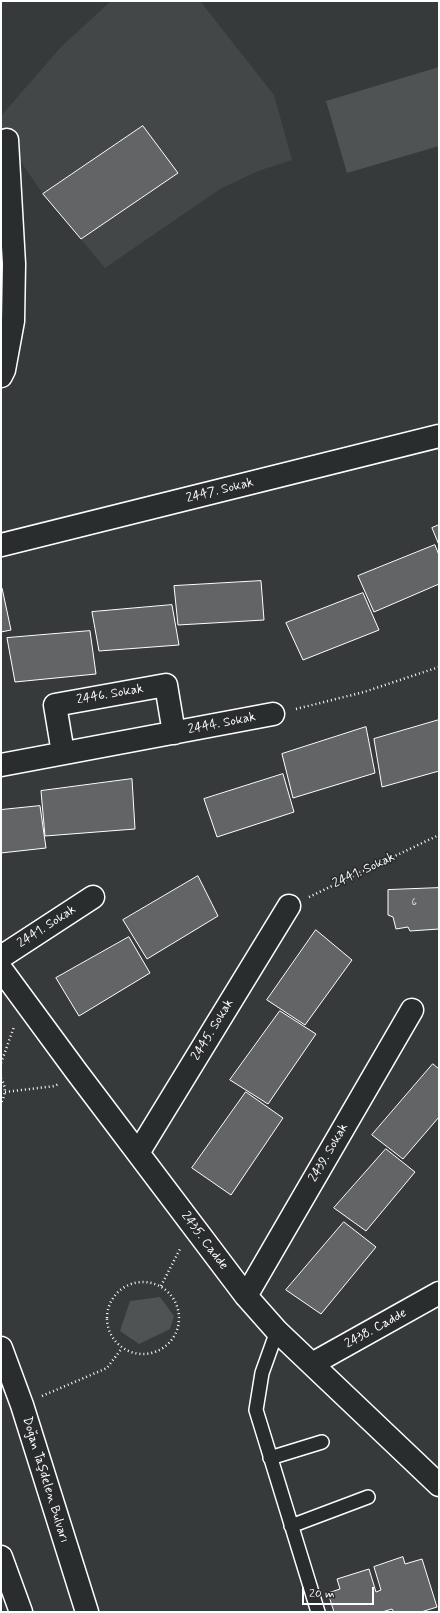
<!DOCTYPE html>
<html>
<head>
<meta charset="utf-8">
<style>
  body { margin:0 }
  #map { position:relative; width:440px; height:1613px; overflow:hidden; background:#373a3b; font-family:Mynerve,sans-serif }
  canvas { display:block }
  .frame { position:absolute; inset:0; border:2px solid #fff; pointer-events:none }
  .scale { position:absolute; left:302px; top:1587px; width:72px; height:18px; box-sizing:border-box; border:2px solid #fff; border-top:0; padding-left:5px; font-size:12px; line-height:14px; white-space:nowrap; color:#fff; -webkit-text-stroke:3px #2a2d2e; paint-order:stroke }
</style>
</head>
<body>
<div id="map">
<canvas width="440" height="1613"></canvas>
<div class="frame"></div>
<div class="scale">20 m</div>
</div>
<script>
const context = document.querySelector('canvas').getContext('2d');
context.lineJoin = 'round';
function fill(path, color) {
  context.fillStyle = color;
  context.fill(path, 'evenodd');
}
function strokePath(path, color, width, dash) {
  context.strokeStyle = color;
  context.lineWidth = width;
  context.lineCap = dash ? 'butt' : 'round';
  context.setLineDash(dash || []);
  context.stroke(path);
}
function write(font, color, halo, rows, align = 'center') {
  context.font = font + ' Mynerve,sans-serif';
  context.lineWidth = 3.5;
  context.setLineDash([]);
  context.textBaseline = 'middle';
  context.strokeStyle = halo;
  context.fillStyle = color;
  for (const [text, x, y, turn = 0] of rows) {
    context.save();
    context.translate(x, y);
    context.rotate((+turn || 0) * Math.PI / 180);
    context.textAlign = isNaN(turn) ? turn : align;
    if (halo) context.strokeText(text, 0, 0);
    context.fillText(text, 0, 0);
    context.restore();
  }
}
const built = new Path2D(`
  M111 1H200L274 95 292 160 258 171 220 189 105 268 43 194 1 133V116L61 47Z`);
const green = new Path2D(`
  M439 67V146L347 173 326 101Z
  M160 1297 174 1316 170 1329 139 1344 120 1331 130 1301Z`);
const building = new Path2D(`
  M143 126 178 173 81 239 43 194Z
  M439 525V545L432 528Z
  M435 545 439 555V584L374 612 358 576Z
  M261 581 264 620 178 625 174 586Z
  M1 588H2L11 630 1 632Z
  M363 593 379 630 303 660 286 623Z
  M172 605 179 645 99 651 92 612Z
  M90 631 96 674 15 682 7 638Z
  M439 720V771L382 787 374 739Z
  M366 727 375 773 293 798 282 754Z
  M283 774 294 812 217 837 204 799Z
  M132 779 135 829 45 836 41 791Z
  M40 806 46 848 1 853V810Z
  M198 876 218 916 147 959 123 920Z
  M439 888V929L410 931 408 927 396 929 393 917 388 915V890Z
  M316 930 352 960 305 1025 267 1000Z
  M129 937 150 973 79 1016 56 978Z
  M280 1011 316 1034 268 1104 230 1080Z
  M433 1064 439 1069V1117L403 1159 372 1135Z
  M246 1092 283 1118 231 1195 192 1168Z
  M386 1149 415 1172 366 1231 334 1208Z
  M344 1222 376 1247 321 1314 286 1290Z
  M403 1557 405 1564 422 1559 437 1607 421 1612H394L392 1609 382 1612H334L328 1593 340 1589 337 1579 369 1569 376 1592 381 1590 374 1567Z`);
const path = new Path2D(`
  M296 709 364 692 439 667
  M309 897 439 835
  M1 1063 14 1027
  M1 1078C6 1087 6 1094 1 1103
  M5 1092 55 1086 58 1084
  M107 1318a36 36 0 1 1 72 0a36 36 0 1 1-72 0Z
  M161 1286 181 1247
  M42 1396 107 1368 122 1348`);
const lane = new Path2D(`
  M277 1331 262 1373 256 1410 318 1612
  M270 1458 322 1442
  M291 1526 368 1497`);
const street = new Path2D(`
  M1 376 4 370 13 321 14 264 7 140
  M1 545 439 436
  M63 753 55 705 166 685 174 733
  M1 765 273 714
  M1 957 93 897
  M1 969 76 1071 246 1296 277 1331 439 1485
  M138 1153 289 906
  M246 1296 412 1010
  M312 1364 439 1293`);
const primary = new Path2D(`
  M1 1348 22 1405 87 1612
  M1 1557 21 1612`);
const numberNames = [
  ["6",414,903]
];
const streetNames = [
  ["2447. Sokak",220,491,-14],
  ["2446. Sokak",110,695,-10],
  ["2444. Sokak",222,724,-11],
  ["2441. Sokak",364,871,-25],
  ["2441. Sokak",47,927,-33],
  ["2445. Sokak",213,1030,-59],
  ["2439. Sokak",329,1153,-60],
  ["2435. Cadde",204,1241,53],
  ["2438. Cadde",376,1329,-29],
  ["Doğan Taşdelen Bulvarı",45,1480,73]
];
fill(built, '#444748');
fill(green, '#505354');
fill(building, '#636465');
strokePath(building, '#fff', 1);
strokePath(lane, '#fff', 16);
strokePath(street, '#fff', 25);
strokePath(primary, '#fff', 25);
strokePath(path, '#fff', 2.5, [1, 3]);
strokePath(lane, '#2a2d2e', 13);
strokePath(street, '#2a2d2e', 22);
strokePath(primary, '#2a2d2e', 22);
write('11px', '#d8d8d8', null, numberNames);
write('13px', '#fff', '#2a2d2e', streetNames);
</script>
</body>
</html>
